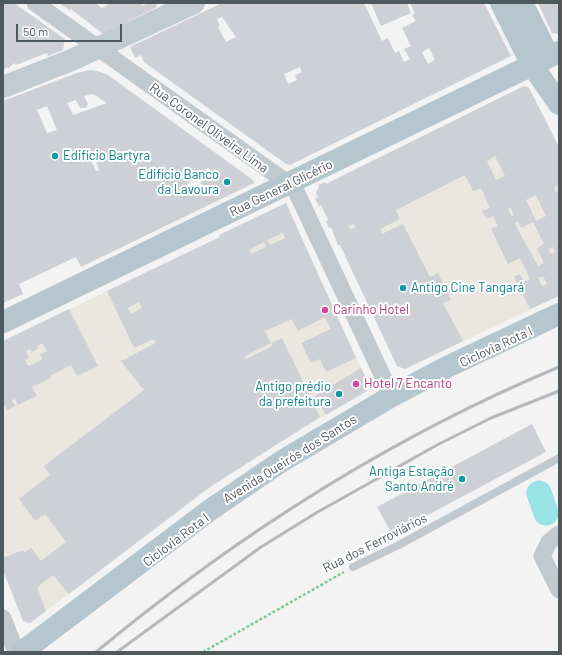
<!DOCTYPE html>
<html>
<head>
<meta charset="utf-8">
<style>
  body { margin:0 }
  #map { position:relative; width:562px; height:655px; overflow:hidden; background:#f4f3f3; font-family:Barlow,sans-serif }
  canvas { display:block }
  .frame { position:absolute; inset:0; border:4px solid #4c595e; pointer-events:none }
  .scale { position:absolute; left:16px; top:24px; width:106px; height:18px; box-sizing:border-box; border:2px solid #4c595e; border-top:0; padding-left:5px; font-size:12px; line-height:14px; white-space:nowrap; color:#4c595e; -webkit-text-stroke:3px #fff; paint-order:stroke }
</style>
</head>
<body>
<div id="map">
<canvas width="562" height="655"></canvas>
<div class="frame"></div>
<div class="scale">50 m</div>
</div>
<script>
const context = document.querySelector('canvas').getContext('2d');
context.lineJoin = 'round';
function fill(path, color) {
  context.fillStyle = color;
  context.fill(path, 'evenodd');
}
function strokePath(path, color, width, dash) {
  context.strokeStyle = color;
  context.lineWidth = width;
  context.lineCap = dash ? 'butt' : 'round';
  context.setLineDash(dash || []);
  context.stroke(path);
}
function write(font, color, halo, rows, align = 'center') {
  context.font = font + ' Barlow,sans-serif';
  context.lineWidth = 4;
  context.setLineDash([]);
  context.textBaseline = 'middle';
  context.strokeStyle = halo;
  context.fillStyle = color;
  for (const [text, x, y, turn = 0] of rows) {
    context.save();
    context.translate(x, y);
    context.rotate((+turn || 0) * Math.PI / 180);
    context.textAlign = isNaN(turn) ? turn : align;
    if (halo) context.strokeText(text, 0, 0);
    context.fillText(text, 0, 0);
    context.restore();
  }
}
const commercial = new Path2D(`
  M524 86 529 88 559 147V296L405 369 397 366 318 198 316 191 319 187 351 171Z
  M285 206 369 384 367 391 285 438 210 487 30 623 23 621 3 570V341Z`);
const river = new Path2D(`
  M539 493 546 513`);
const building = new Path2D(`
  M3 3H14L65 39 63 50 48 56 47 53 16 65 14 63 8 69 7 67 3 70Z
  M59 3H95L102 8 111 3H140L142 6 148 3H155L157 7 103 34 71 9 70 11Z
  M222 3H364L382 41 388 38 395 53 399 51 404 62 410 59 404 49 411 46 402 28 416 21 412 15 415 13 410 3H484L511 56 290 165 286 164 144 62 141 55 135 58 130 47ZM222 17 236 37 226 42 218 27 220 26 217 19ZM429 48 435 60 428 64 422 52ZM300 67 302 72 295 75 297 80 288 84 284 74Z
  M371 3H407L411 13 381 26Z
  M538 3H559V34L552 33Z
  M90 70 98 71 108 75 253 180 254 183 81 267 76 257 19 284 23 294 3 303V101L77 73ZM93 94 107 103 73 115 67 103 76 100 80 108H86L88 104 84 96ZM47 106 57 130 47 133 37 110ZM94 157 99 170 96 171 90 158ZM208 168 219 176 210 181 209 178 200 182 202 185 190 191 187 184Z
  M524 86 529 88 559 147V184L554 187 556 192 559 190V237H557L559 241V296L530 309 514 276 520 274 524 282 530 279 520 258 508 264 491 229 498 226 493 216 487 219 482 211 490 208 481 188 473 191 465 175 396 210 400 219 380 229 382 234 403 224 430 277 438 273 451 300 443 303 463 341 405 369 397 366 340 245H338L331 227 329 228 326 221 328 220 321 205 319 206 315 198H318L316 193 319 187 318 185 325 182 326 184ZM495 156 505 176 496 180 487 161ZM536 195 546 216 536 221 526 200ZM511 208 514 215 511 216 508 209ZM518 221 521 228 533 222 544 244 537 248 544 263 538 266 518 230 515 223ZM354 224 355 227 350 230 348 226ZM553 247 555 252 551 254 548 249ZM543 276 547 284 542 286 538 278Z
  M286 203 356 358 326 372 320 359 311 363 301 343 331 329 325 317 298 331 292 319 265 331 271 343 245 356 246 359 273 346 271 343 282 338 311 398 361 368 369 384 367 391 326 415 321 407 326 403 325 401 315 407 320 417 210 487 69 594 53 575 37 587 46 611 30 623 23 621 3 570V558L23 550 24 553 31 548 41 561 66 542 45 514 35 521 19 499 50 475 44 466 144 390 121 361 156 343 154 339 134 348 107 291 220 237 219 235ZM283 233 285 238 270 245 267 240ZM264 242 266 247 251 254 249 250ZM139 302 142 308 131 314 128 308Z
  M69 309 98 366 77 376 71 365 50 376 51 378 32 387 37 396 18 405 15 399 12 400 15 406 7 410 5 405H3V341ZM42 343 47 351 40 354 42 360 28 366 25 360 29 358 26 351 30 349 32 352 38 349 37 346Z
  M532 424 546 452 392 534 377 507Z`);
const path = new Path2D(`
  M203 652 344 572`);
const lane = new Path2D(`
  M353 567 397 546 559 458`);
const street = new Path2D(`
  M35 3 289 184 296 191 392 396
  M559 534 549 542 542 556 559 590
  M3 618 16 652`);
const secondary = new Path2D(`
  M3 87 74 59 194 3`);
const primary = new Path2D(`
  M501 3 532 65 559 104
  M522 3 549 57
  M3 322 559 52
  M22 652 210 510 282 461 392 396 449 366 559 314`);
const rail = new Path2D(`
  M96 652C236 536 391 437 559 367
  M117 652 261 547 316 513 437 445 491 418 559 391`);
const markers = [
  [55,156,4,"#0f9aa8"],
  [227,182,4,"#0f9aa8"],
  [403,288,4,"#0f9aa8"],
  [325,310,4,"#d1479c"],
  [356,384,4,"#d1479c"],
  [339,394,4,"#0f9aa8"],
  [462,479,4,"#0f9aa8"]
];
const streetNames = [
  ["Rua Coronel Oliveira Lima",209,128,36],
  ["Rua General Glicério",281,188,-26],
  ["Ciclovia Rota I",496,347,-25],
  ["Avenida Queirós dos Santos",290,459,-32],
  ["Ciclovia Rota I",176,540,-37],
  ["Rua dos Ferroviários",375,543,-27]
];
const cultureNames = [
  ["Edifício Bartyra",63,156,"left"],
  ["Edifício Banco",219,175],
  ["da Lavoura",219,190],
  ["Antigo Cine Tangará",411,288,"left"],
  ["Antigo prédio",331,387],
  ["da prefeitura",331,402],
  ["Antiga Estação",454,472],
  ["Santo André",454,487]
];
const hotelNames = [
  ["Carinho Hotel",333,310],
  ["Hotel 7 Encanto",364,384]
];
fill(commercial, '#eae6e0');
strokePath(river, '#98e3e5', 25);
fill(building, '#cdd0d4');
strokePath(path, '#81c898', 2.5, [3, 2]);
strokePath(lane, '#c0c9cd', 8);
strokePath(street, '#c0c9cd', 17);
strokePath(secondary, '#c0ccd2', 22);
strokePath(primary, '#b5c6ce', 22);
strokePath(rail, '#b5b9bc', 3);
for (const [x, y, r, color] of markers) {
  const dot = new Path2D();
  dot.arc(x, y, r, 0, 2 * Math.PI);
  context.fillStyle = color;
  context.fill(dot);
  strokePath(dot, '#fff', 1.5);
}
write('13px', '#4c595e', '#fff', streetNames);
write('13px', '#0d838f', '#fff', cultureNames, 'right');
write('13px', '#b23c85', '#fff', hotelNames, 'left');
</script>
</body>
</html>
